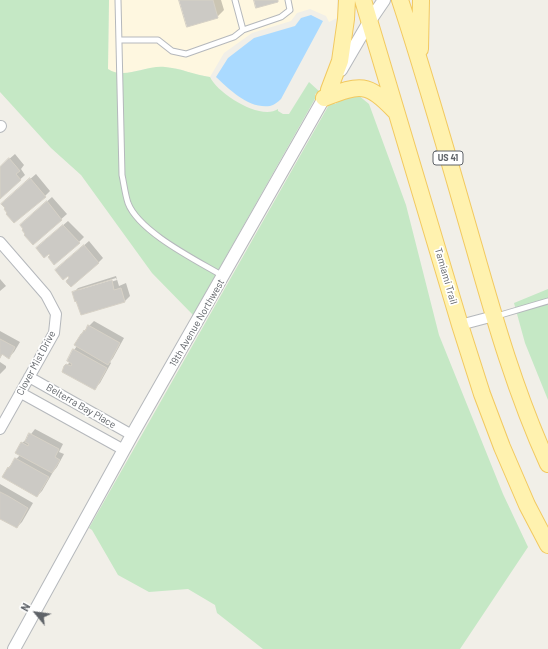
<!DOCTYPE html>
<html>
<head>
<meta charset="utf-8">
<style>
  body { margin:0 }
  #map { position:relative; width:548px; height:649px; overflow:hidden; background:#f1efe8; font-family:Barlow,sans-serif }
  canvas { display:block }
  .north { position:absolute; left:16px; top:593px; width:40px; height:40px; -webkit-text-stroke:3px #fff; paint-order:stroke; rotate:299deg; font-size:11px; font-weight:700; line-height:16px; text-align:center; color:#5f6368 }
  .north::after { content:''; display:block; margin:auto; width:14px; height:18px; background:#5f6368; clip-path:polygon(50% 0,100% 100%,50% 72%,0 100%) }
</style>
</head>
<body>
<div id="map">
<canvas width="548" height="649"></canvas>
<div class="north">N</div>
</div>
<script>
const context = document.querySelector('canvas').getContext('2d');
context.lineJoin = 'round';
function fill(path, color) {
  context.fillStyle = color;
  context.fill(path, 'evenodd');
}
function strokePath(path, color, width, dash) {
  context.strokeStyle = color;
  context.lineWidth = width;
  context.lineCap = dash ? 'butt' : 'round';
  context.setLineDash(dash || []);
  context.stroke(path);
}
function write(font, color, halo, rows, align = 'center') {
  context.font = font + ' Barlow,sans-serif';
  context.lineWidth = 3.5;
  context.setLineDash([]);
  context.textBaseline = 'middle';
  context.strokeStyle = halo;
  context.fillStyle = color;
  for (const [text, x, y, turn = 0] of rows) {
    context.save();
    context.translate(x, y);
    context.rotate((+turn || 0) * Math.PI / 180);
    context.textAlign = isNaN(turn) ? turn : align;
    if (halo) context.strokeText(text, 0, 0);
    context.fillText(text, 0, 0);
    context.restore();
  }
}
const commercial = new Path2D(`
  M109 0H337V18L329 22 326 16 310 9 297 13 291 21 252 33 224 53 210 77 194 74 179 69 164 67 145 69 127 73H114L108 69Z`);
const green = new Path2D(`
  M0 0H109L108 69C125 80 145 65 165 67 180 68 195 75 210 77 218 94 261 121 278 109V111L283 114H289L309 82 320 92 315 94 316 97 193 315 152 273 81 175 51 148 0 92Z
  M358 95 369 104 406 205 439 335 503 494 528 547 460 649H263L217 613 215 605 188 589 149 592 118 575 92 530 89 528 330 103 333 102 335 104 344 98Z
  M548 289V400L525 343 514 303Z`);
const water = new Path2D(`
  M311 15 323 21 281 99C278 102 274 105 270 106 249 109 230 90 216 77L228 58 254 38 295 26 301 18Z`);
const shadow = new Path2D(`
  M180 0H221L224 10 217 17Z
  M15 154 24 165 21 169 25 175 0 198V167Z
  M36 174 50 191 45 196 7 199Z
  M52 197 67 214 33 244 26 220Z
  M68 221 84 237 79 242 52 255 42 243Z
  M89 241 103 258 98 263 71 278 61 265Z
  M116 276 119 286 126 283 130 296 125 301 82 313 73 293 78 288ZM116 278 117 280 78 292V290Z
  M0 279 6 286 0 291Z
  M94 321 124 338 113 358 110 362 111 363 100 383 95 388 67 365 70 362 74 350 77 346 81 334Z
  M0 331 20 342 14 352 9 357 3 354 0 357Z
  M0 362 6 366V368L0 374Z
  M35 429 63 444 59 452 64 454 57 467 53 472 42 491 37 496 8 468 20 455 22 443 28 438Z
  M0 484 33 503 22 522 17 527 0 518Z`);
const building = new Path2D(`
  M179 0H213L218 18 187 27Z
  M254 0H278V2L256 8Z
  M9 158 20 171 16 174 21 180 0 199V167Z
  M30 178 46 197 14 223 6 214 7 213 4 209 5 208 1 204Z
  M47 201 62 220 33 245 24 235 25 234 22 230 23 229 20 225Z
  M63 225 80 243 54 265 48 257 50 255 49 254 44 258 36 248Z
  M84 245 99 263 71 287 67 283 66 281 69 278 68 276 63 280 55 270Z
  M112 280 114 290 121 288 125 302 81 315 76 301 75 302 72 292Z
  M88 325 120 343 108 365 74 345 81 334H82L84 330 85 331Z
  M0 339 15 347 9 359 2 354 0 358Z
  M73 349 107 368 95 390 62 372 64 366 66 364 71 366 72 364 67 361Z
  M29 433 59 449 55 457 60 460 52 473 15 453 21 442 28 446 29 444 25 442Z
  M15 458 49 477 37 497 2 477 8 467 9 468Z
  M0 492 8 496 28 508 17 528 0 519Z`);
const service = new Path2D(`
  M118 0 122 175C124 184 125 194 128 203 139 232 196 260 223 276
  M243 30 281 17 290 10 288 0
  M119 40H158L172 51 186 54 234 37 243 30 235 0
  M497 316 548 301`);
const minor = new Path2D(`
  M0 127 1 126
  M0 242 46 295 56 314 54 333 0 429
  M460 325 494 316
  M29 377 132 435
  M21 393 124 450`);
const tertiary = new Path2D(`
  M341 70 369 22 384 0
  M14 649 132 435 328 91`);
const primary = new Path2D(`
  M363 0 460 325 482 394 502 447 527 505 548 545
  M400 0C427 82 450 164 474 247 495 321 516 394 548 464
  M420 49 421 0
  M329 90 340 61 346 19 347 0
  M324 98C361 84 367 82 395 111`);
const shields = [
  [448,158,30]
];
const shieldNames = [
  ["US 41",448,158]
];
const streetNames = [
  ["Tamiami Trail",446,276,74],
  ["19th Avenue Northwest",197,323,-60],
  ["Clover Mist Drive",36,363,-62],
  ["Belterra Bay Place",81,406,30]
];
fill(commercial, '#fef7e0');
fill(green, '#c5e8c5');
fill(water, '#aadaff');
fill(shadow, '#0003');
fill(building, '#cccac5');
strokePath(building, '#d6d1c6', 1);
strokePath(service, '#b5b8bc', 7);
strokePath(minor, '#b5b8bc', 12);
strokePath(tertiary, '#b5b8bc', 14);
strokePath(primary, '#f2c960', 18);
strokePath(service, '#fff', 5);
strokePath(minor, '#fff', 10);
strokePath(tertiary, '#fff', 12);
strokePath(primary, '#fff2af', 16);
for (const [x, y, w] of shields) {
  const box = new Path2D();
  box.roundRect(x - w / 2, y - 7, w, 14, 3);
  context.fillStyle = '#fff';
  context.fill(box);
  strokePath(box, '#5f6368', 1);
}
write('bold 9px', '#5f6368', null, shieldNames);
write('10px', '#5f6368', '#fff', streetNames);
</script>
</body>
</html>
